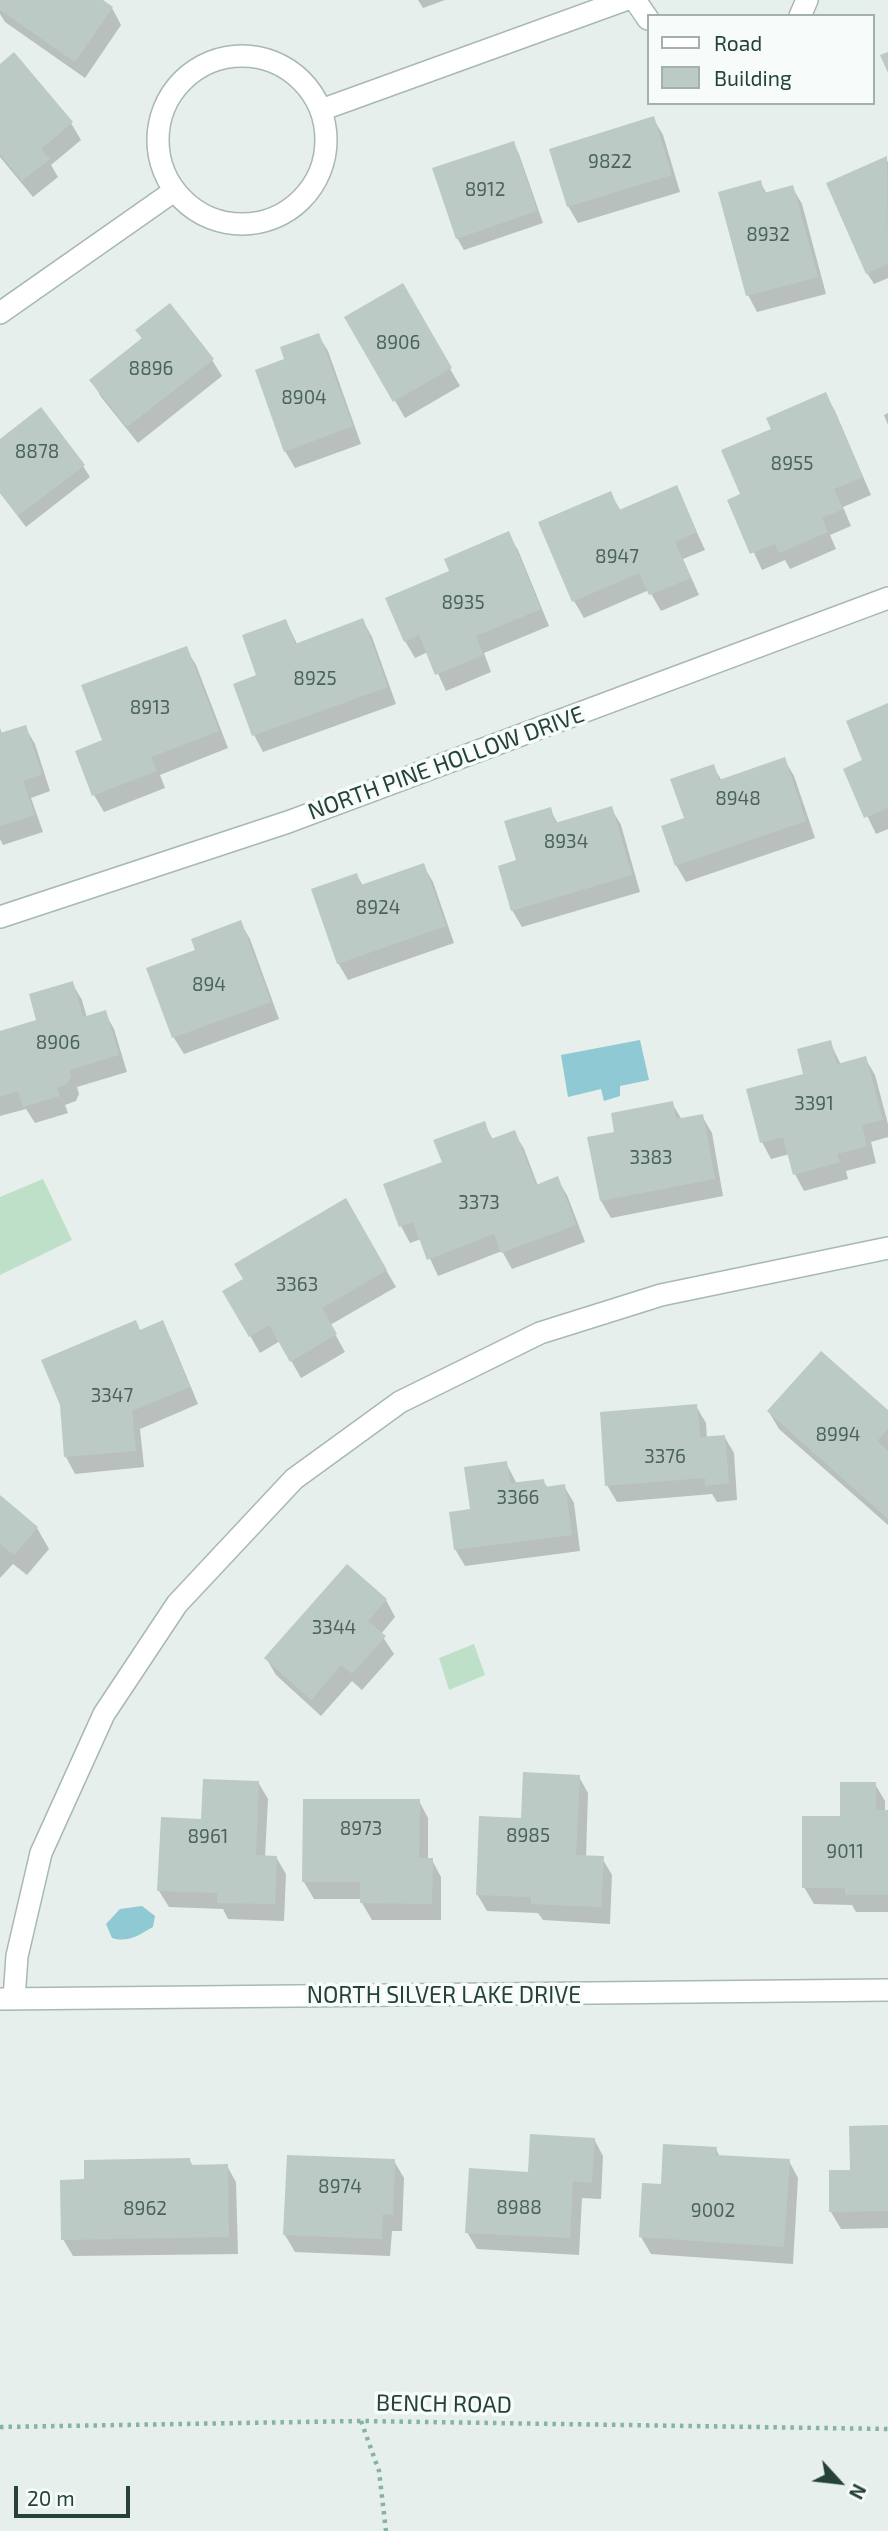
<!DOCTYPE html>
<html>
<head>
<meta charset="utf-8">
<style>
  body { margin:0 }
  #map { position:relative; width:888px; height:2531px; overflow:hidden; background:#e6efeb; font-family:"Exo 2",sans-serif }
  canvas { display:block }
  .legend { position:absolute; left:647px; top:14px; width:228px; height:91px; box-sizing:border-box; background:#f7fbf9; border:2px solid #a3b1ad; margin:0; padding:9px 12px; list-style:none; font-size:21px; color:#24423a }
  .legend li { display:flex; align-items:center; gap:14px; height:35px }
  .legend b { width:35px; border:2px solid #a3b1ad }
  .north { position:absolute; left:804px; top:2447px; width:70px; height:70px; -webkit-text-stroke:5px #f7fbf9; paint-order:stroke; rotate:117deg; font-size:19px; font-weight:700; line-height:28px; text-align:center; color:#24423a }
  .north::after { content:''; display:block; margin:auto; width:24px; height:32px; background:#24423a; clip-path:polygon(50% 0,100% 100%,50% 72%,0 100%) }
  .scale { position:absolute; left:14px; top:2486px; width:116px; height:32px; box-sizing:border-box; border:4px solid #24423a; border-top:0; padding-left:9px; font-size:21px; line-height:24px; white-space:nowrap; color:#24423a; -webkit-text-stroke:5px #f7fbf9; paint-order:stroke }
</style>
</head>
<body>
<div id="map">
<canvas width="888" height="2531"></canvas>
<ul class="legend">
<li><b style="height:9px;background:#fff"></b>Road</li>
<li><b style="height:19px;background:#bbcac4"></b>Building</li>
</ul>
<div class="north">N</div>
<div class="scale">20 m</div>
</div>
<script>
const context = document.querySelector('canvas').getContext('2d');
context.lineJoin = 'round';
function fill(path, color) {
  context.fillStyle = color;
  context.fill(path, 'evenodd');
}
function strokePath(path, color, width, dash) {
  context.strokeStyle = color;
  context.lineWidth = width;
  context.lineCap = dash ? 'butt' : 'round';
  context.setLineDash(dash || []);
  context.stroke(path);
}
function write(font, color, halo, rows, align = 'center') {
  context.font = font + ' "Exo 2",sans-serif';
  context.lineWidth = 7;
  context.setLineDash([]);
  context.textBaseline = 'middle';
  context.strokeStyle = halo;
  context.fillStyle = color;
  for (const [text, x, y, turn = 0] of rows) {
    context.save();
    context.translate(x, y);
    context.rotate((+turn || 0) * Math.PI / 180);
    context.textAlign = isNaN(turn) ? turn : align;
    if (halo) context.strokeText(text, 0, 0);
    context.fillText(text, 0, 0);
    context.restore();
  }
}
const green = new Path2D(`
  M43 1179 72 1240 0 1275V1197Z
  M474 1644 485 1675 449 1690 439 1658Z`);
const water = new Path2D(`
  M640 1040 649 1080 620 1086V1096L604 1101 601 1089 568 1097 561 1055Z
  M142 1906 155 1916 153 1927C139 1935 128 1943 112 1938L106 1924 120 1909Z`);
const shadow = new Path2D(`
  M0 0H100L112 8 121 25 85 78 5 22 0 14Z
  M418 0H445L423 8Z
  M0 67 71 123 81 140 51 165 58 177 33 197 0 157Z
  M653 118 663 135 680 192 578 223 568 206Z
  M513 143 519 154 543 223 464 250 457 238Z
  M886 159 888 162V278L874 284 867 273Z
  M760 182 767 194 792 187 802 204 826 294 757 312 748 295Z
  M402 286 460 386 405 418 347 318Z
  M137 331 212 360 222 376 138 443 101 397 92 381 143 340Z
  M318 335 328 351 361 444 295 468 285 451Z
  M825 394 835 411 871 495 843 507 851 526 830 535 836 549 790 569 785 560 762 570 730 501 742 495Z
  M888 413V425L884 415Z
  M0 441 83 466 90 477 26 527 0 493Z
  M676 487 705 550 683 559 699 595 661 611 649 590 584 618 574 601 610 493 621 511Z
  M508 534 518 550 549 626 484 653 491 672 446 691 428 652 415 658 405 641 451 572Z
  M286 621 297 644 363 621 372 637 396 704 263 752 254 735 259 676Z
  M186 649 196 665 228 748 160 775 165 788 104 812 94 795 77 752 104 741Z
  M888 705V829L876 834 845 770 865 761Z
  M25 727 35 744 50 791 31 798 43 832 3 845 0 839V728L2 734Z
  M784 759 794 776 815 838 686 882 676 865 686 819 713 766 722 781Z
  M611 808 621 825 640 892 522 927 512 910 518 861 550 809 558 824Z
  M423 865 433 882 454 943 348 980 338 963 357 875 363 886Z
  M240 922 250 939 279 1019 184 1054 174 1038 148 969 197 951Z
  M72 983 82 1000 87 1018 105 1013 114 1029 127 1072 77 1087 79 1094 76 1101 65 1105 68 1113 35 1123 26 1109 0 1116V1033L38 1022Z
  M830 1042 841 1065 865 1058 875 1075 888 1124V1137L871 1142 876 1163 846 1171 848 1179 804 1191 795 1174 790 1154 771 1159 762 1142Z
  M672 1103 682 1120 702 1116 712 1133 723 1196 611 1218 601 1201 589 1138 617 1133Z
  M484 1123 493 1140 514 1132 524 1149 538 1186 557 1179 567 1195 585 1242 512 1269 502 1251 438 1276 421 1239 410 1243 401 1226 444 1163Z
  M345 1200 396 1287 330 1325 345 1352 301 1378 280 1341 260 1353 225 1292 245 1280Z
  M162 1323 171 1339 198 1404 140 1429 144 1467 75 1474 66 1457 140 1331Z
  M696 1406 706 1423 707 1438 724 1436 734 1453 737 1500 717 1502 712 1494 617 1502 607 1485Z
  M769 1412H888V1525L779 1429Z
  M506 1463 517 1484 543 1481 548 1488 564 1486 574 1503 580 1551 465 1566 455 1549 471 1511Z
  M0 1497 37 1528 49 1549 27 1575 13 1564 0 1578Z
  M386 1600 395 1617 381 1634 394 1654 362 1690 352 1681 321 1716 276 1675 266 1658Z
  M579 1777 588 1793 586 1857 602 1858 612 1875 610 1924 543 1920 538 1913 487 1911 477 1894 522 1819Z
  M258 1782 268 1799 265 1857H276L286 1874 284 1921 228 1919 223 1909 169 1907 159 1891 203 1820Z
  M875 1784 885 1801V1812H888V1912H856L852 1905 814 1904 804 1887Z
  M419 1801 428 1818V1860H432L441 1877V1920H372L362 1903V1899H314L304 1882Z
  M888 2127V2228L841 2229 831 2212 852 2172Z
  M594 2139 603 2156 601 2199 582 2198 579 2255 477 2249 467 2232 530 2173Z
  M716 2149 720 2157 789 2161 798 2178 793 2264 651 2254 641 2237 662 2186Z
  M189 2160 193 2166H227L236 2182 238 2254 73 2256 63 2239 86 2181Z
  M394 2161 404 2178 402 2231H392L390 2256 295 2252 285 2235Z`);
const building = new Path2D(`
  M0 0H103L113 7 75 62 0 10Z
  M14 52 73 122 41 149 50 159 22 181 0 154V64Z
  M888 52V73L880 55Z
  M654 116 672 175 567 207 549 149Z
  M514 141 537 211 456 239 432 168Z
  M887 156 888 264 866 274 826 183Z
  M761 180 764 193 793 185 818 277 746 296 718 192Z
  M403 283 452 368 393 402 344 317Z
  M170 303 214 359 127 427 89 380 142 338 135 330Z
  M319 333 353 426 284 452 255 370 284 359 280 347Z
  M826 392 863 477 834 489 843 509 822 518 828 532 779 553 775 544 750 554 727 500 740 494 721 450 771 429 766 418Z
  M41 407 85 465 18 516 0 493V439Z
  M677 485 697 532 675 542 691 578 649 595 639 573 572 602 538 522 611 491 619 510Z
  M509 531 541 609 476 636 483 655 435 675 419 635 404 642 385 598 449 571 444 559Z
  M363 618 388 687 252 736 233 684 256 675 242 635 286 619 295 644Z
  M187 646 219 731 151 757 157 771 92 796 75 751 102 740 81 685Z
  M888 703V808L864 818 843 769 862 760 846 721Z
  M26 725 42 774 23 781 35 815 0 826V733Z
  M785 757 806 821 675 866 661 826 684 818 670 779 714 764 719 780Z
  M612 806 632 875 511 911 498 866 516 860 504 821 551 807 555 823Z
  M424 863 446 926 337 964 311 889 357 873 361 885Z
  M241 920 271 1002 172 1038 146 968 195 950 191 939Z
  M73 981 83 1017 106 1010 119 1055 69 1070 71 1076 67 1084 57 1088 60 1096 23 1107 18 1091 0 1097V1031L36 1020 29 994Z
  M831 1040 837 1064 866 1056 883 1120 862 1125 867 1146 837 1154 840 1162 793 1175 783 1137 760 1143 746 1089 803 1074 797 1049Z
  M673 1101 676 1119 703 1114 715 1179 600 1201 587 1137 614 1132 611 1113Z
  M485 1121 491 1139 515 1130 536 1185 558 1176 576 1225 501 1253 494 1234 427 1260 413 1222 399 1227 383 1184 442 1162 433 1140Z
  M346 1198 387 1270 322 1308 337 1334 290 1362 269 1325 249 1337 222 1291 243 1279 234 1264Z
  M136 1320 140 1330 163 1320 190 1387 132 1411 136 1451 64 1457 60 1405 41 1360Z
  M821 1351 888 1410V1429L877 1441 888 1451V1519L767 1411Z
  M697 1404 700 1437 725 1435 729 1483 705 1486V1478L605 1486 600 1412Z
  M507 1461 510 1483 544 1479 545 1487 565 1484 572 1535 454 1550 449 1512 470 1509 464 1467Z
  M0 1495 38 1527 14 1555 0 1544Z
  M347 1564 387 1599 368 1621 386 1636 352 1674 341 1665 311 1700 264 1658Z
  M523 1772 580 1775 576 1855 604 1856 601 1907 531 1904V1897L476 1895 479 1816 521 1818Z
  M203 1779 259 1781 256 1855 277 1856 275 1904 217 1903V1893L157 1891 161 1817 201 1819Z
  M840 1782H876V1810H888V1895H845V1888H802V1816H840Z
  M303 1799H420L419 1858H433L432 1904 360 1903V1882H302Z
  M888 2125V2211L829 2212V2170H850L849 2126Z
  M530 2134 595 2138 592 2183 573 2181 570 2238 465 2233 469 2168 528 2172Z
  M663 2144 717 2147 716 2155 790 2159 784 2247 639 2237 642 2183 661 2184Z
  M287 2155 395 2159 393 2215 383 2214 382 2239 283 2235Z
  M190 2158 191 2165 228 2164 229 2237 61 2240 60 2180 84 2179V2160Z`);
const path = new Path2D(`
  M361 2421 379 2471 386 2531
  M0 2427 361 2421 888 2429`);
const minor = new Path2D(`
  M635 0 648 19
  M800 16 807 0
  M158 140a84 84 0 1 1 168 0a84 84 0 1 1-168 0Z
  M321 110 625 0
  M0 313 174 191
  M0 917 288 822 888 598
  M1 1999 888 1990
  M14 1999 17 1956 41 1853 104 1714 177 1604 294 1479 400 1402 540 1333 661 1295 888 1248`);
const numberNames = [
  ["9822",610,162],
  ["8912",485,190],
  ["8932",768,235],
  ["8906",398,343],
  ["8896",151,369],
  ["8904",304,398],
  ["8878",37,452],
  ["8955",792,464],
  ["8947",617,557],
  ["8935",463,603],
  ["8925",315,679],
  ["8913",150,708],
  ["8948",738,799],
  ["8934",566,842],
  ["8924",378,908],
  ["894",209,985],
  ["8906",58,1043],
  ["3391",814,1104],
  ["3383",651,1158],
  ["3373",479,1203],
  ["3363",297,1285],
  ["3347",112,1396],
  ["8994",838,1435],
  ["3376",665,1457],
  ["3366",518,1498],
  ["3344",334,1628],
  ["8973",361,1829],
  ["8985",528,1836],
  ["8961",208,1837],
  ["9011",845,1852],
  ["8974",340,2187],
  ["8988",519,2208],
  ["8962",145,2209],
  ["9002",713,2211]
];
const streetNames = [
  ["NORTH PINE HOLLOW DRIVE",446,763,-20],
  ["NORTH SILVER LAKE DRIVE",444,1995],
  ["BENCH ROAD",444,2404,1]
];
fill(green, '#bfe0c8');
fill(water, '#8ec9d4');
fill(shadow, '#0003');
fill(building, '#bbcac4');
strokePath(minor, '#a8b8b2', 24);
strokePath(path, '#86b3a5', 4.5, [3.5, 5]);
strokePath(minor, '#fff', 21);
write('19px', '#4a645c', null, numberNames);
write('23px', '#24423a', '#f7fbf9', streetNames);
</script>
</body>
</html>
